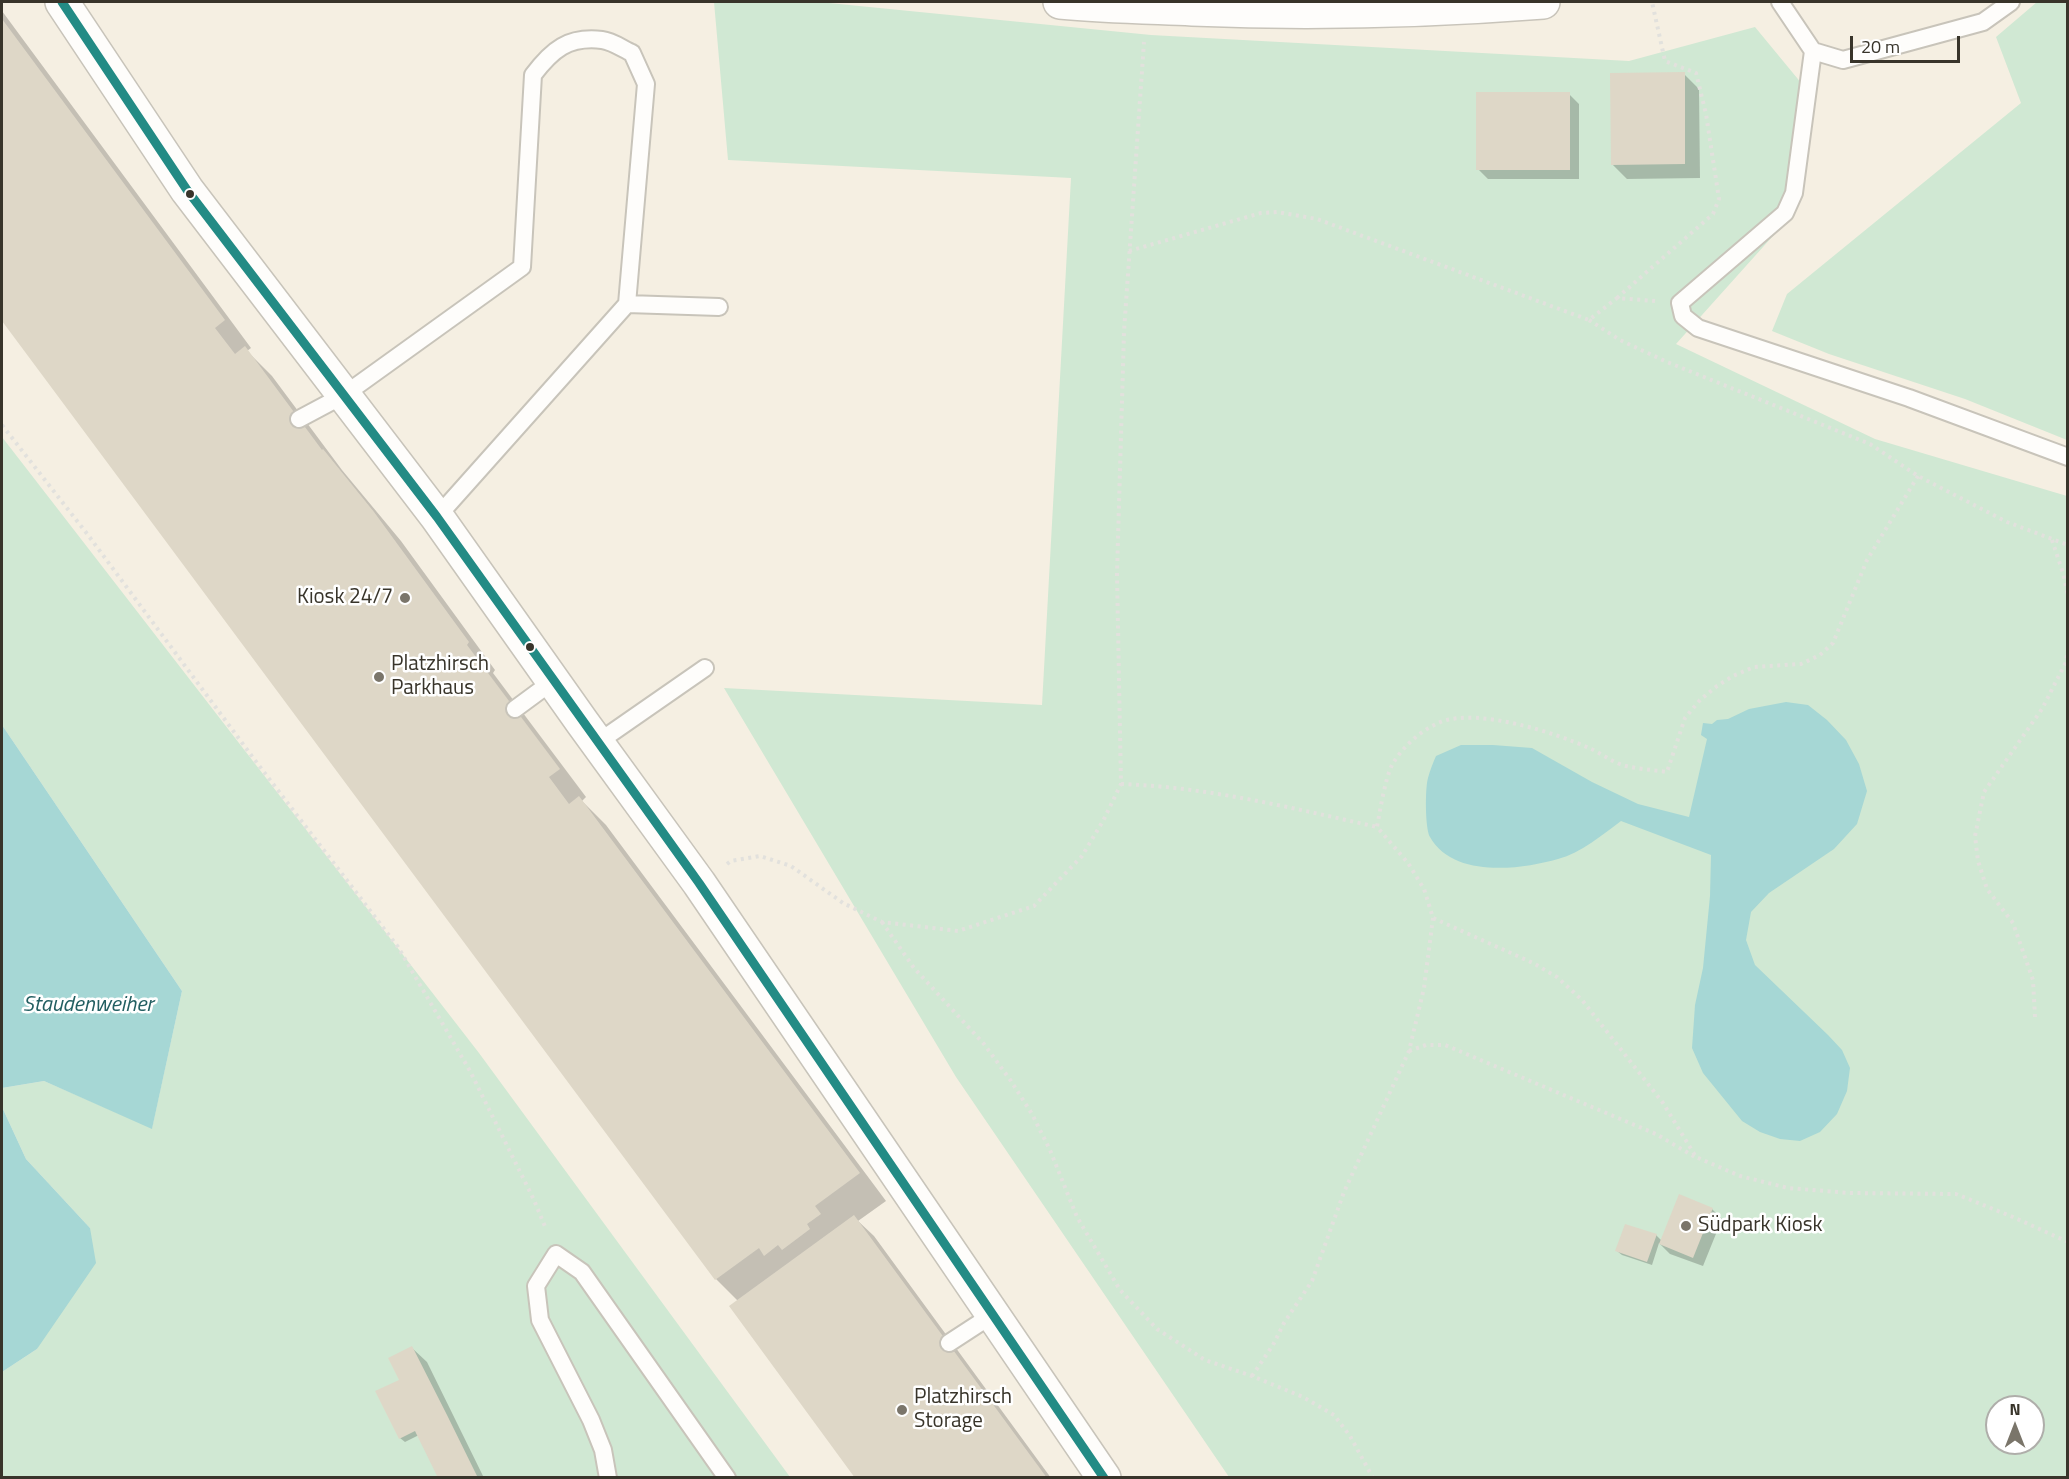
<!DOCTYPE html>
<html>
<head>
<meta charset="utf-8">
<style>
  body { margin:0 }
  #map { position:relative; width:2069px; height:1479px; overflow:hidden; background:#f5efe2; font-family:"Titillium Web",sans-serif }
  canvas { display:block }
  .frame { position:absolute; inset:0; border:3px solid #38342a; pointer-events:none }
  .north { position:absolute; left:1985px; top:1395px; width:60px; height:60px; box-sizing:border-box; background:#fff; border:2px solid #afaeaa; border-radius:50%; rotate:0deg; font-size:16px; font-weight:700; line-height:24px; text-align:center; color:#38342a }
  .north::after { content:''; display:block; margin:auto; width:21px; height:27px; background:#7a756a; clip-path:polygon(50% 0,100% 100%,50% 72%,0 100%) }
  .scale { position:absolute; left:1850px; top:36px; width:110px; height:27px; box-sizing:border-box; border:3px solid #38342a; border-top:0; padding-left:8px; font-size:18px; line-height:21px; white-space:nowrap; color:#38342a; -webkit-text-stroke:4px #fff; paint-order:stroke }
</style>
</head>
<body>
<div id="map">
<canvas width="2069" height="1479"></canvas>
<div class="frame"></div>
<div class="north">N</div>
<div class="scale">20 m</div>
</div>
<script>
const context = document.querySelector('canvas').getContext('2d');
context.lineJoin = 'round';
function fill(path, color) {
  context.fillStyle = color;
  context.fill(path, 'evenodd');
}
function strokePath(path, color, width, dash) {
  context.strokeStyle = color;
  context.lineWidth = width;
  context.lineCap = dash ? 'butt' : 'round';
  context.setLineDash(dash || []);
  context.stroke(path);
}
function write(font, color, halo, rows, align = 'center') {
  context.font = font + ' "Titillium Web",sans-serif';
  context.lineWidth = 5;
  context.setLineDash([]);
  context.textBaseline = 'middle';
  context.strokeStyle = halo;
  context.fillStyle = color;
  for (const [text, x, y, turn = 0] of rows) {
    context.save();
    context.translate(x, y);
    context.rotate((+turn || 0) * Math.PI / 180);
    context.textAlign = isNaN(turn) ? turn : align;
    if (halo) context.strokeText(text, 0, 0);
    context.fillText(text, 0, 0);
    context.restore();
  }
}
const green = new Path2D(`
  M714 2H819L1151 35 1629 61 1755 27 1802 84 1789 218 1676 344 1875 439 2067 496V1477H1229L956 1077 724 688 1042 705 1071 178 728 160ZM1997 1407H2033V1443H1997Z
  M2037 2H2067V440L1965 399 1829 354 1772 331 1787 294 2021 103 1996 37Z
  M2 437 479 1053 790 1477H2V1372L37 1349 90 1228 26 1159 2 1107V1088L44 1081 152 1128 182 991 2 725Z`);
const water = new Path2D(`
  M1786 702 1808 705 1827 720 1846 740 1859 764 1867 791 1857 824 1834 849 1769 893 1751 912 1746 940 1755 965 1828 1035 1842 1050 1850 1068 1847 1091 1837 1114 1820 1132 1800 1141 1780 1139 1760 1132 1742 1121 1703 1073 1692 1048 1695 1005 1703 968 1710 896 1711 855 1621 821C1602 835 1581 853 1558 859 1520 870 1453 878 1430 837 1425 829 1425 788 1428 778 1430 770 1433 763 1436 756L1461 745H1493L1532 748 1592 782 1638 804 1689 817 1707 739 1701 735 1703 723 1712 724 1717 720 1728 719 1749 709Z
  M2 725 182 991 152 1129 44 1081 2 1088Z
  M2 1107 26 1159 90 1228 96 1263 37 1349 2 1372Z`);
const shadow = new Path2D(`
  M2 11 251 348 247 351 272 376 342 470 401 541 495 670 493 673 586 797 582 801 606 825 886 1201 858 1221 874 1236 1051 1478H857L738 1301 716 1279 2 318Z
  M1684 74 1699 89 1700 178 1627 179 1612 164Z
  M1569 94 1579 104V179H1488L1478 169Z
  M1712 1209 1722 1219 1703 1266 1670 1254 1659 1243 1652 1265 1622 1255 1617 1251 1656 1235 1662 1241Z
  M412 1348 427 1362 484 1478H440L419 1435 405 1442 400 1438 401 1380Z`);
const building = new Path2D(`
  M2 19 225 320 215 328 235 354 245 346 322 450 323 449 374 512 469 642 467 645 560 769 549 777 569 804 579 796 860 1173 815 1206 821 1214 807 1224 810 1229 782 1250 778 1245 764 1256 759 1248 715 1280 2 321Z
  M1685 72V164L1611 165 1610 73Z
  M1476 92H1570V170H1476Z
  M1679 1194 1713 1208 1693 1258 1659 1244Z
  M854 1215 1047 1478H855L729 1306Z
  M1625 1224 1657 1234 1647 1262 1615 1251Z
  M412 1346 447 1415 478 1478H438L415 1431 399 1439 375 1391 399 1380 388 1358Z`);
const path = new Path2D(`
  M1129 251 1261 213 1277 212 1317 219 1589 320 1617 298 1655 301
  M1617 298 1713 214 1719 199 1706 114 1696 73 1665 61 1652 2
  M1589 320 1620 340 1667 362 1870 444 1918 476 2007 522 2068 545
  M2 425 88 535 257 763 398 947 470 1071 534 1200 546 1229
  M1918 476 1867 560 1833 643 1820 655 1801 664 1754 667 1733 676 1717 686 1700 700 1685 718 1667 772C1653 770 1639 769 1626 766 1613 763 1601 753 1589 748 1553 732 1481 709 1443 721 1422 729 1403 746 1392 765 1385 779 1380 811 1377 827L1408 863 1424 889 1433 918 1533 963 1557 977 1582 1000 1663 1103 1696 1157 1740 1176 1788 1188 1850 1193 1956 1194 2013 1217 2068 1242
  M2052 540 2063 573 2068 596
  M1121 784C1208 787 1292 808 1377 827
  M727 864 731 861 760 856 791 866 843 903 882 922 958 931 1034 906 1082 856 1103 821 1121 784 1117 574 1124 332 1144 42
  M882 922 914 968 984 1044 1011 1081 1032 1114 1050 1150 1077 1217 1120 1290 1157 1329 1205 1360 1252 1376 1303 1397 1334 1415 1350 1436 1373 1478
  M2035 1017 2033 980 2013 923 1987 889 1978 861 1975 836 1984 792 2042 709 2066 662 2068 648
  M1409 1051 1426 1045H1445L1656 1134 1695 1157
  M1252 1376 1273 1345 1284 1323 1312 1281 1344 1192 1409 1051 1424 988 1433 918`);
const lane = new Path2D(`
  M1780 2 1813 51 1843 60 1983 22 2011 2
  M1813 51 1794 193 1785 213 1680 303 1683 316 1698 328 1909 398 2068 457
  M627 304 719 307
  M299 419 344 395 522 267 533 75C552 50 568 36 602 40 612 41 623 49 632 53L646 84 627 304 437 517
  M515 709 553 681
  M597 743 705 668
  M949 1343 992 1315
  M608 1478 603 1450 591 1420 540 1320 536 1286 556 1254 582 1272 727 1478`);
const street = new Path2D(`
  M62 2 187 190 437 517 582 722 699 883 1104 1478`);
const secondary = new Path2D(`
  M1060 2C1104 6 1148 7 1192 9 1309 14 1426 11 1543 2`);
const bus1 = new Path2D(`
  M62 2 187 190 437 517 699 883 1104 1478`);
const markers = [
  [190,194,5,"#38342a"],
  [405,598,6,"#7a756a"],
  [530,647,5,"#38342a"],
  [379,677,6,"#7a756a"],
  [1686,1226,6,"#7a756a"],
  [902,1410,6,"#7a756a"]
];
const poiNames = [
  ["Kiosk 24/7",393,598,"right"],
  ["Platzhirsch",391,665],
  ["Parkhaus",391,689],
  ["Südpark Kiosk",1698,1226],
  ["Platzhirsch",914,1398],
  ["Storage",914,1422]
];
const waterNames = [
  ["Staudenweiher",88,1006]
];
fill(green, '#d0e8d3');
fill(water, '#a6d7d5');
fill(shadow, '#0003');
fill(building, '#ded7c7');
strokePath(lane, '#c8c4ba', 20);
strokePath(street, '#c8c4ba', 36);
strokePath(secondary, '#c8c4ba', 36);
strokePath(path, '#e2e1dd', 4, [3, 4.5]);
strokePath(lane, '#fefdfb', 16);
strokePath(street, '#fefdfb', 33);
strokePath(secondary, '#fefdfb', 33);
strokePath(bus1, '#238b85', 9);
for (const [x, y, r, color] of markers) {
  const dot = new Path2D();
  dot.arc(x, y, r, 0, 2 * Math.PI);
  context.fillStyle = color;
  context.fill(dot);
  strokePath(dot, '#fff', 2);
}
write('21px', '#38342a', '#fff', poiNames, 'left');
write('italic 22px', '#235f62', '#fff', waterNames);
</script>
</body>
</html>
